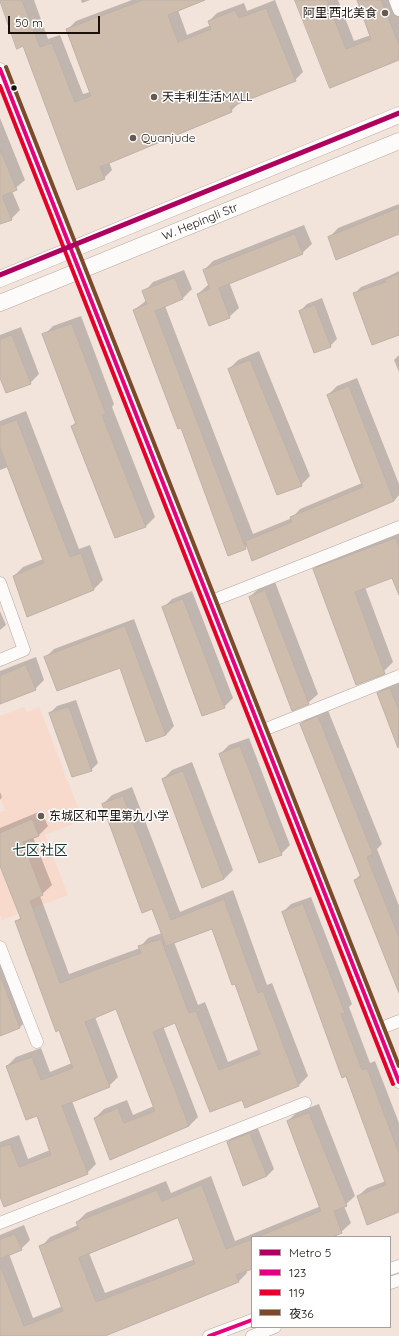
<!DOCTYPE html>
<html>
<head>
<meta charset="utf-8">
<style>
  body { margin:0 }
  #map { position:relative; width:399px; height:1336px; overflow:hidden; background:#f2e3db; font-family:Quicksand,"Noto Sans SC",sans-serif }
  canvas { display:block }
  .legend { position:absolute; left:251px; top:1236px; width:140px; height:92px; box-sizing:border-box; background:#fff; border:1px solid #a49f9d; margin:0; padding:5px 7px; list-style:none; font-size:12px; color:#1b100a }
  .legend li { display:flex; align-items:center; gap:8px; height:20px }
  .legend b { width:20px; border:1px solid #a49f9d }
  .scale { position:absolute; left:8px; top:16px; width:92px; height:18px; box-sizing:border-box; border:2px solid #1b100a; border-top:0; padding-left:5px; font-size:12px; line-height:14px; white-space:nowrap; color:#1b100a; -webkit-text-stroke:3px #fff; paint-order:stroke }
</style>
</head>
<body>
<div id="map">
<canvas width="399" height="1336"></canvas>
<ul class="legend">
<li><b style="height:5px;background:#ae005f"></b>Metro 5</li>
<li><b style="height:5px;background:#e5007d"></b>123</li>
<li><b style="height:5px;background:#e4002b"></b>119</li>
<li><b style="height:5px;background:#7a4b2a"></b>夜36</li>
</ul>
<div class="scale">50 m</div>
</div>
<script>
const context = document.querySelector('canvas').getContext('2d');
context.lineJoin = 'round';
function fill(path, color) {
  context.fillStyle = color;
  context.fill(path, 'evenodd');
}
function strokePath(path, color, width, dash) {
  context.strokeStyle = color;
  context.lineWidth = width;
  context.lineCap = dash ? 'butt' : 'round';
  context.setLineDash(dash || []);
  context.stroke(path);
}
function write(font, color, halo, rows, align = 'center') {
  context.font = font + ' Quicksand,"Noto Sans SC",sans-serif';
  context.lineWidth = 3;
  context.setLineDash([]);
  context.textBaseline = 'middle';
  context.strokeStyle = halo;
  context.fillStyle = color;
  for (const [text, x, y, turn = 0] of rows) {
    context.save();
    context.translate(x, y);
    context.rotate((+turn || 0) * Math.PI / 180);
    context.textAlign = isNaN(turn) ? turn : align;
    if (halo) context.strokeText(text, 0, 0);
    context.fillText(text, 0, 0);
    context.restore();
  }
}
const built = new Path2D(`
  M24 707 27 712 39 707 83 820 45 835 68 895 2 920 0 914V812L5 810 0 797V716Z`);
const shadow = new Path2D(`
  M0 0H34L48 39 60 35 83 94 90 92 67 30 76 21 132 0H198L178 10 187 35 211 25 209 21 217 13 244 3 247 11 275 0 303 72 295 80 239 103 231 111 109 162 112 170 104 178 24 45Z
  M81 0H90L82 3Z
  M296 0H338L354 41 371 35 358 0H393L399 16V59L331 87Z
  M0 118 25 180 12 191 20 210 11 219 0 223Z
  M399 204V233L329 238 338 228Z
  M304 225 312 244 302 253 229 282 239 308 229 317 198 294 209 284 204 270 213 261Z
  M184 270 192 289 183 298 165 306 253 534 292 518 300 509 362 483 328 395 337 386 357 378 399 484V495L394 501 248 546 229 555 182 427 134 310 147 300 144 292 153 282Z
  M399 271V321L354 294 361 287 389 276Z
  M322 298 337 339 330 346 300 311 307 304Z
  M81 316 114 404 112 407 155 517 146 526 72 426 76 422 44 335 53 326Z
  M21 327 39 374 30 383 0 375V335Z
  M259 351 310 476 301 485 229 369 238 360Z
  M399 355V372L394 360Z
  M26 411 79 549 90 545 103 580 94 589 28 616 14 576 23 567 43 559 8 467 0 470V421Z
  M399 532V595L392 577 365 587 393 662 384 671 356 683 314 569 323 560Z
  M275 582 318 694 308 703 250 597 259 588Z
  M192 591 233 698 224 707 163 608 172 599Z
  M0 611 6 625 0 630Z
  M134 619 174 726 166 735 121 667 46 657 54 649Z
  M36 657 44 680 35 689 0 703V671Z
  M399 679V748L378 693 387 684Z
  M76 700 98 763 91 770 50 713 57 706Z
  M327 708 382 844 377 849 399 906V992L355 880 361 874 301 724 310 715Z
  M249 738 290 845 281 854 220 754 229 745Z
  M192 762 233 870 224 879 163 779 172 770Z
  M132 787 180 912 233 890 267 985 272 983 308 1076 299 1085 246 1106 243 1098 176 1021 163 1026 198 1117 189 1126 110 1158 95 1118 104 1109 127 1100 133 1115 154 1106 116 1008 95 1017 118 1077 109 1086 72 1101 96 1164 87 1173 0 1194V1142L19 1135 28 1159 50 1150 37 1114 7 1066 16 1057 41 1048 50 1072 72 1063 16 922 21 917 0 864V828L41 811 48 826 39 835 33 837 52 885 40 896 69 974 140 948V947L148 938 162 933 152 908 103 804 112 795ZM213 927 260 1049 228 1062 205 1002 198 1005 174 942Z
  M0 792 2 797 0 800Z
  M311 897 352 1004 349 1007 370 1063 375 1061 399 1123V1211L358 1196 367 1188 386 1181 283 912 291 904Z
  M0 943 29 1018 20 1027 0 1035Z
  M319 1104 355 1196 344 1206 351 1223 341 1232 330 1237H252V1268L246 1270 247 1273 238 1282 102 1336H0V1235L24 1225 30 1240 21 1249 9 1254 33 1318 63 1306 41 1247 50 1237 78 1225 77 1222 86 1213 166 1181 171 1193 211 1176 235 1241 321 1206 288 1121 297 1112ZM179 1217 195 1259 105 1293 89 1253Z
  M257 1126 274 1169 267 1176 228 1142 235 1135Z`);
const building = new Path2D(`
  M0 0H22L40 47 52 43 75 102 91 96 66 29 143 0H205L168 15 178 42 211 29 208 21 235 10 239 18 266 8 296 81 230 107 232 112 100 167 105 179 77 190 23 46 17 49Z
  M295 0H327L346 49 371 39 357 0H381L399 44V60L330 88Z
  M0 149 17 190 2 196 12 220 0 224Z
  M399 208V234L336 260 328 237Z
  M295 234 303 254 219 288 230 318 209 326 197 294 210 289 203 270Z
  M399 274V335L372 345 353 293 386 282 385 280Z
  M175 278 183 299 155 311 246 549 228 556 181 428 178 429 133 310 147 304 142 291Z
  M315 305 331 347 314 353 299 311Z
  M72 324 106 414 102 415 146 527 115 538 71 426 76 424 42 334Z
  M12 335 31 384 6 393 0 378V340Z
  M250 360 302 486 277 495 228 369Z
  M349 386 394 501 252 561 245 541 292 522 290 517 363 487 327 395Z
  M17 420 70 557 81 553 94 590 27 617 13 576 44 563 0 448V426Z
  M396 538 399 547V595L392 578 355 592 385 674 356 685 313 569Z
  M265 590 309 704 292 711 249 597Z
  M183 599 225 708 202 716 162 607Z
  M125 626 166 735 146 742 120 668 57 691 44 657Z
  M26 665 36 690 0 704V676Z
  M390 688 399 710 398 748 377 693Z
  M69 707 92 771 72 777 49 713Z
  M318 716 373 854 367 857 399 937V993L354 880 361 877 300 724Z
  M240 746 282 855 259 863 219 754Z
  M183 771 224 879 202 888 162 779Z
  M123 796 171 920 224 899 258 993 263 991 299 1086 245 1108 242 1100 210 1112 175 1023 153 1032 189 1126 110 1160 94 1118 118 1108 124 1123 155 1111 116 1009 85 1022 110 1087 62 1106 88 1174 4 1207 0 1197V1147L10 1144 19 1167 51 1155 37 1116 26 1120 6 1066 32 1057 41 1080 73 1068 59 1030 56 1032 15 921 21 919 0 866V833L32 819 39 836 23 842 43 895 30 901 60 983 141 953 138 946 161 939 189 1013 196 1011 219 1070 260 1054 235 984 232 985 212 929 166 946 152 909 142 913 102 804Z
  M303 904 345 1013 341 1014 362 1070 367 1068 399 1153V1212L367 1225 357 1196 386 1185 346 1076 342 1078 282 912Z
  M1 977 20 1028 0 1036V978Z
  M309 1113 347 1206 334 1211 342 1233 332 1237H257L321 1211 287 1121Z
  M250 1133 267 1176 243 1186 227 1142Z
  M202 1185 226 1249 252 1239V1269L236 1275 239 1282 105 1336H0V1265L24 1326 63 1311 39 1246 79 1229 76 1222 157 1190 162 1201ZM178 1218 195 1264 96 1302 79 1258Z
  M15 1234 22 1250 0 1259V1240Z`);
const minor = new Path2D(`
  M395 0 399 10
  M0 69 79 272 399 1082
  M0 583 24 650 0 660
  M209 602 399 527
  M261 731 399 676
  M0 947 37 1042
  M379 1029 399 1021
  M0 1223 305 1103
  M390 1269 399 1266
  M390 1283 399 1280
  M209 1336 252 1320
  M252 1336 275 1327`);
const major = new Path2D(`
  M0 279 399 115
  M0 303 399 141`);
const bus1 = new Path2D(`
  M0 69 399 1082
  M209 1336 252 1320`);
const bus2 = new Path2D(`
  M0 86 393 1084`);
const bus3 = new Path2D(`
  M6 67 399 1066`);
const metro1 = new Path2D(`
  M0 275 399 113`);
const markers = [
  [385,13,4,"#665a53"],
  [14,88,3.5,"#1b100a"],
  [154,97,4,"#665a53"],
  [133,138,4,"#665a53"],
  [41,816,4,"#665a53"]
];
const poiNames = [
  ["阿里·西北美食",377,13,"right"],
  ["天丰利生活MALL",162,97],
  ["Quanjude",141,138],
  ["东城区和平里第九小学",49,816]
];
const streetNames = [
  ["W. Hepingli Str",200,222,-22]
];
const quarterNames = [
  ["七区社区",40,851]
];
fill(built, '#f8dacc');
fill(shadow, '#0003');
fill(building, '#cebdac');
strokePath(building, '#bcb1a8', 1);
strokePath(minor, '#b4a8a1', 13);
strokePath(major, '#b4a8a1', 17);
strokePath(minor, '#fdfbfa', 12);
strokePath(major, '#fdfbfa', 16);
strokePath(bus1, '#e5007d', 4);
strokePath(bus2, '#e4002b', 4);
strokePath(bus3, '#7a4b2a', 4);
strokePath(metro1, '#ae005f', 5);
for (const [x, y, r, color] of markers) {
  const dot = new Path2D();
  dot.arc(x, y, r, 0, 2 * Math.PI);
  context.fillStyle = color;
  context.fill(dot);
  strokePath(dot, '#fff', 1.5);
}
write('12px', '#1b100a', '#fff', poiNames, 'left');
write('12px', '#1b100a', '#fff', streetNames);
write('14px', '#15342c', '#fff', quarterNames);
</script>
</body>
</html>
